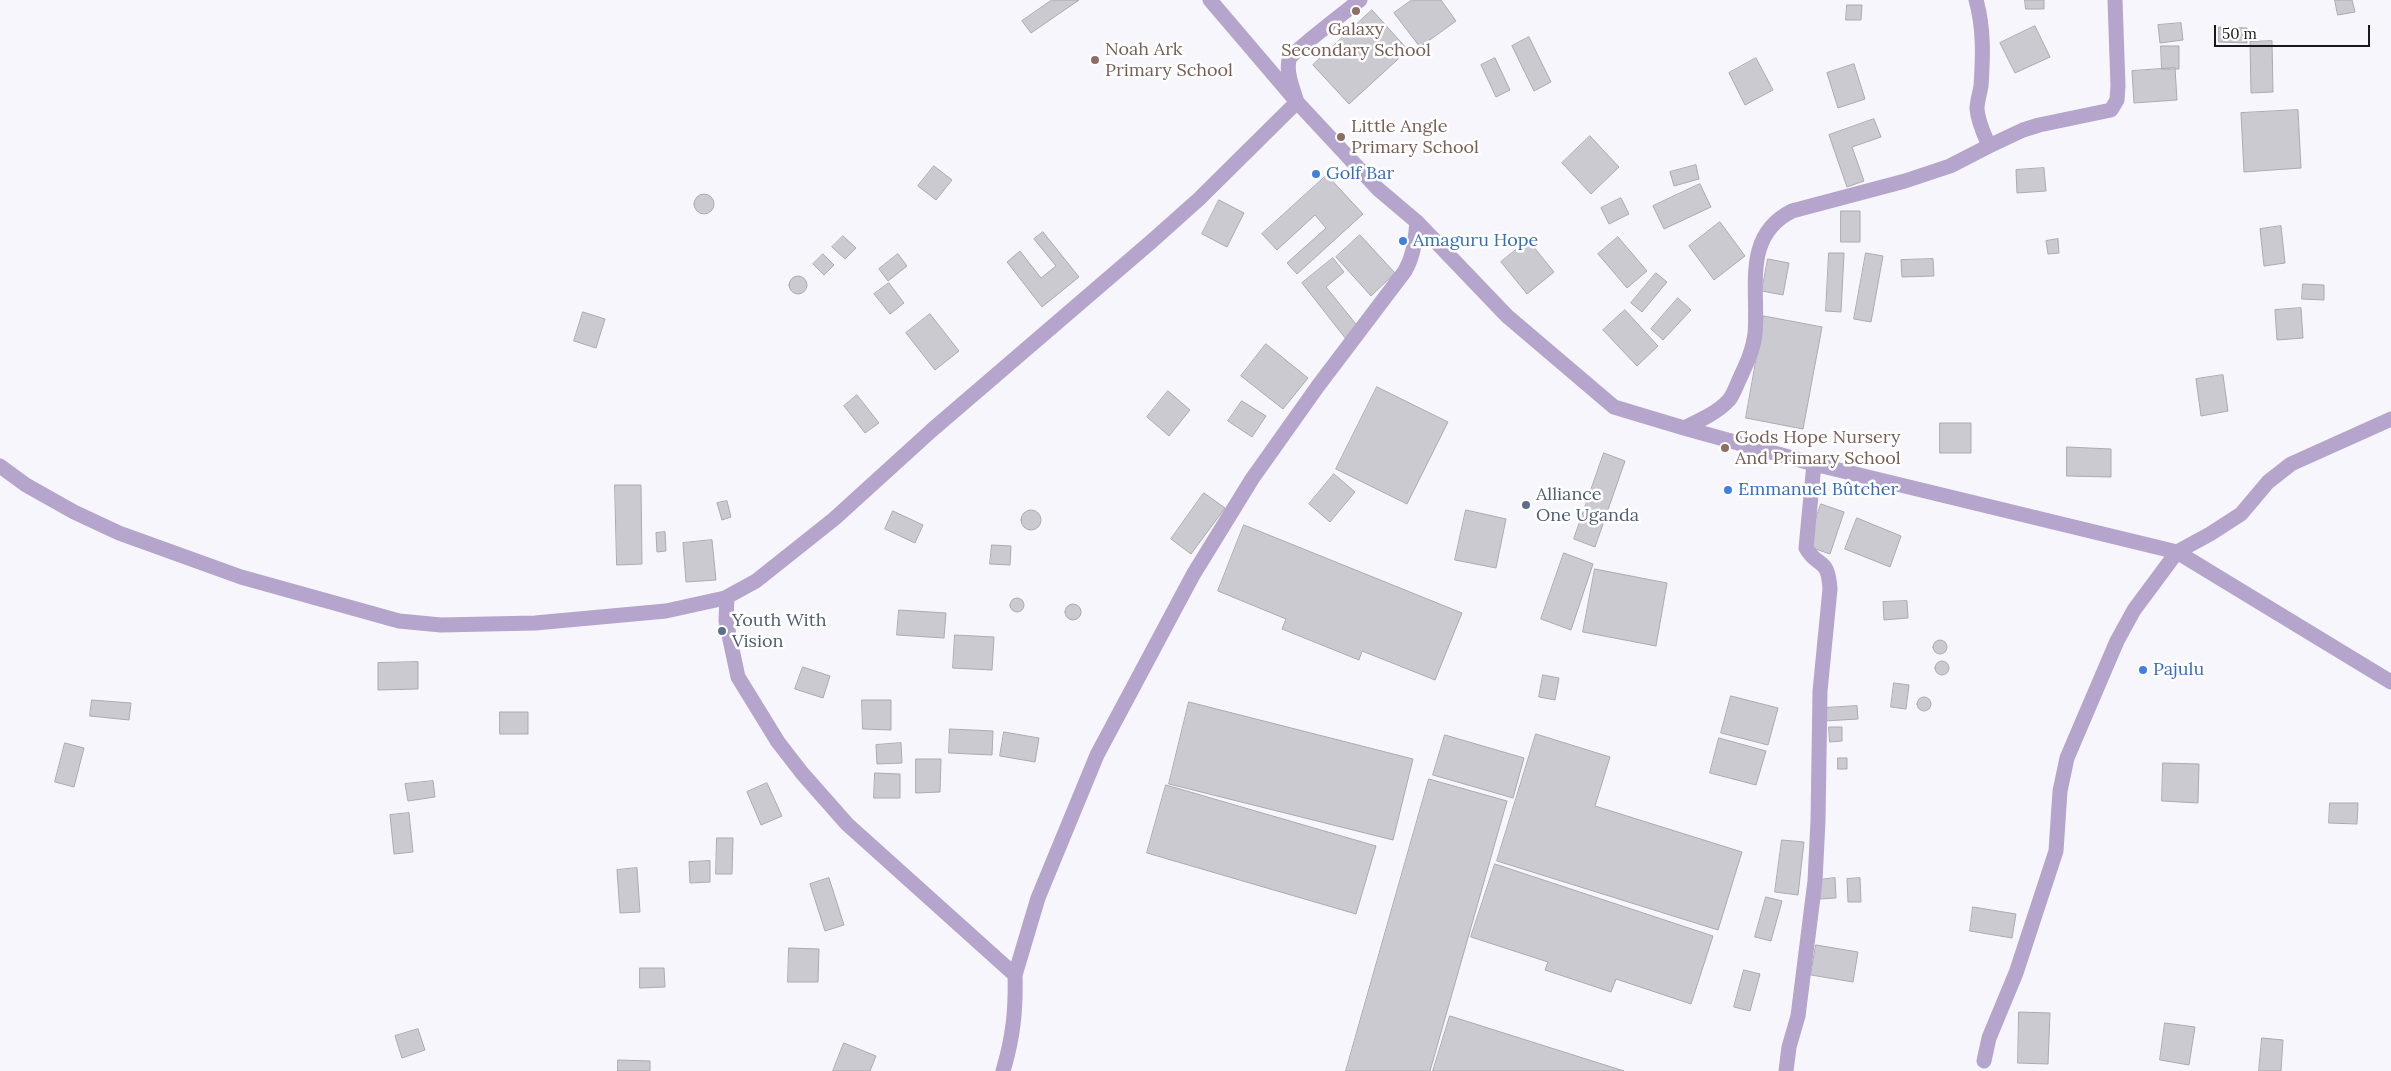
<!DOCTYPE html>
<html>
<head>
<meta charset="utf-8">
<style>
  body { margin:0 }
  #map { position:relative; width:2391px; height:1071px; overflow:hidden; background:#f7f6fd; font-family:Lora,serif }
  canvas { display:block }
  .scale { position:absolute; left:2214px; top:25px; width:156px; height:22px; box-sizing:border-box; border:2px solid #19191b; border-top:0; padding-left:6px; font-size:15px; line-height:18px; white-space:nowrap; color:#19191b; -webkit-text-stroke:4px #fff; paint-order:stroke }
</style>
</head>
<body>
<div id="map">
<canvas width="2391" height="1071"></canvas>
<div class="scale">50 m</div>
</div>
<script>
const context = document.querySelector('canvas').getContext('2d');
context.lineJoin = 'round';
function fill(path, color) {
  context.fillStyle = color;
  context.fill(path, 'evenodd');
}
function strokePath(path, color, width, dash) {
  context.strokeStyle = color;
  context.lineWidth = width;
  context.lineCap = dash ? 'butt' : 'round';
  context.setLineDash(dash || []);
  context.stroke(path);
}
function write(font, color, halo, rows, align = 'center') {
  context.font = font + ' Lora,serif';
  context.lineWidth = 5;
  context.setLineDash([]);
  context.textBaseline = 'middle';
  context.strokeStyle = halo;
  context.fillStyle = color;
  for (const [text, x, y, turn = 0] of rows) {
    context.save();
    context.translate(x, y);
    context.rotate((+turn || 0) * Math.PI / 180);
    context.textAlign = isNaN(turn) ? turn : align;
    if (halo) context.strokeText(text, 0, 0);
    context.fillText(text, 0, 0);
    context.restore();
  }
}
const building = new Path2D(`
  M1052 0H1079L1031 33 1022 21Z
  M1412 0H1441L1456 21 1420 47 1394 13Z
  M2025 0H2044V9H2026Z
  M2335 0H2352L2355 12 2338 15Z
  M1847 5H1862L1861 20H1846Z
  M1372 10 1408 50 1349 104 1313 65Z
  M2181 23 2183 40 2160 43 2158 25Z
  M2035 26 2050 57 2015 73 2000 43Z
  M2219 27 2247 28V43L2219 42Z
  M1529 37 1551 82 1534 91 1512 46Z
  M2272 41 2273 92 2251 93 2250 42Z
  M2161 46H2179V69H2162Z
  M1495 58 1510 90 1496 97 1481 65Z
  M1756 58 1773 90 1745 105 1729 73Z
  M1854 64 1865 99 1838 108 1827 73Z
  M2175 68 2177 100 2134 103 2132 71Z
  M2298 110 2301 168 2244 172 2241 113Z
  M1874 119 1881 137 1852 147 1864 181 1847 187 1829 135Z
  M1590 136 1619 167 1591 194 1562 163Z
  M1696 165 1699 179 1674 186 1670 172Z
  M934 166 952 180 936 200 918 186Z
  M2044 168 2046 191 2017 193 2016 170Z
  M1327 175 1363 214 1297 274 1287 263 1326 228 1315 215 1277 250 1262 234Z
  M1700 184 1711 207 1664 229 1653 206Z
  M694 204a10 10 0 1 1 20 0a10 10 0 1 1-20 0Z
  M1621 198 1629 214 1609 224 1601 208Z
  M1219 200 1244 213 1227 247 1202 234Z
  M1841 211H1860V242H1841Z
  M1720 222 1745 256 1714 280 1689 246Z
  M2281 226 2285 263 2264 266 2260 229Z
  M1043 232 1079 277 1042 307 1007 262 1020 251 1041 278 1056 266 1034 239Z
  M1360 235 1395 273 1371 296 1336 257Z
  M843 236 856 248 845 259 832 247Z
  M1618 237 1647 271 1627 288 1598 254Z
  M2058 239 2059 253 2048 254 2046 241Z
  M1528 240 1554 272 1527 294 1501 262Z
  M1829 253H1844L1841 312 1826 311Z
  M1866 253 1883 256 1871 322 1854 319Z
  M823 254 834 265 824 275 813 264Z
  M898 254 907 266 888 281 879 269Z
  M1333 258 1344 272 1326 287 1359 328 1346 339 1302 283Z
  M1768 259 1789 263 1783 295 1762 291Z
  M1933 259 1934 276 1902 277 1901 260Z
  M1656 273 1667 282 1642 312 1631 303Z
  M789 285a9 9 0 1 1 18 0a9 9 0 1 1-18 0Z
  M889 283 904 303 890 314 874 294Z
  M2303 284 2324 285V300L2302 299Z
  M1678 298 1691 310 1663 340 1651 329Z
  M2301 308 2303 338 2277 340 2275 310Z
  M1625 310 1658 346 1637 366 1603 330Z
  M583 312 605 319 596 348 574 341Z
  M930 314 959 351 935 370 906 333Z
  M1764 316 1822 327 1803 429 1746 418Z
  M1266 344 1308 378 1283 409 1241 376Z
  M2223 375 2228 411 2201 416 2196 379Z
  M1377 387 1448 422 1407 504 1336 469Z
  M1168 391 1190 410 1169 436 1147 417Z
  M857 395 879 423 865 433 844 406Z
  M1242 401 1266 416 1252 437 1228 421Z
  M1940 423H1971V453H1940Z
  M2067 447 2111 449V477L2067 476Z
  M1604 453 1625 461 1595 547 1574 539Z
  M1334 474 1355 492 1330 522 1309 504Z
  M615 485H641L642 564 617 565Z
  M1204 493 1225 508 1191 554 1171 539Z
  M727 501 731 517 722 520 717 503Z
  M1821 504 1844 512 1830 554 1807 546Z
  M1466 510 1506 519 1496 568 1455 560Z
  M1021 520a10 10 0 1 1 20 0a10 10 0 1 1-20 0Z
  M893 511 923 525 915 543 885 529Z
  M1857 518 1901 536 1890 567 1845 549Z
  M1244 525 1462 613 1435 680 1362 651 1359 660 1282 629 1286 619 1218 591Z
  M665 532 666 551 657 552 656 533Z
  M712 540 716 580 686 582 683 543Z
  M992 545 1011 546 1010 565 990 564Z
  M1564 553 1593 564 1571 630 1541 619Z
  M1595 569 1667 583 1656 646 1583 632Z
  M1010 605a7 7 0 1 1 14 0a7 7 0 1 1-14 0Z
  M1907 601 1908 618 1884 620 1883 602Z
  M1065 612a8 8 0 1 1 16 0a8 8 0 1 1-16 0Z
  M899 610 946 613 944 638 897 635Z
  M955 635 994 637 992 670 953 668Z
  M1933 647a7 7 0 1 1 14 0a7 7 0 1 1-14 0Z
  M1935 668a7 7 0 1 1 14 0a7 7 0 1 1-14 0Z
  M418 662V689L378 690V663Z
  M803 667 830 676 823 698 795 689Z
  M1543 675 1559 678 1555 700 1539 697Z
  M1894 683 1909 685 1906 709 1891 707Z
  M1731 696 1778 708 1768 745 1721 733Z
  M1917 704a7 7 0 1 1 14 0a7 7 0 1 1-14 0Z
  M92 700 131 703 129 720 90 716Z
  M862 700H891V730L863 729Z
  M1189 702 1413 759 1393 840 1169 784Z
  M1857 706 1858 719 1824 721V708Z
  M500 712H528V734H500Z
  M1829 727H1842V741L1830 742Z
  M950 729 993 731 992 755 949 753Z
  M1004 732 1039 738 1035 762 1000 756Z
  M1536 734 1610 757 1595 806 1742 852 1718 930 1497 861Z
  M1445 735 1524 758 1513 798 1433 775Z
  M1719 738 1766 751 1756 785 1710 773Z
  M65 743 84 748 74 787 55 782Z
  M901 743 902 763 877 764 876 745Z
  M1838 758H1847V769H1838Z
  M916 759H941L940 792 916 793Z
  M2163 763 2199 764 2198 803 2162 801Z
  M875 773 900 774V798H874Z
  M1429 779 1507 801 1430 1071H1346Z
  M433 781 435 797 408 801 405 784Z
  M767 783 782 816 761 825 747 792Z
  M1166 785 1376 846 1356 914 1147 853Z
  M2330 803H2358L2357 824 2329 823Z
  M409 813 413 852 394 854 390 815Z
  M717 838H733L732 874H716Z
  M1782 840 1804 842 1798 895 1775 892Z
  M710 861V882L690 883 689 862Z
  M1495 864 1713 936 1691 1004 1616 979 1611 992 1545 970 1548 962 1471 937Z
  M637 868 640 912 620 913 617 870Z
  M829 878 844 925 825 931 810 884Z
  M1835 878 1836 898 1820 899 1819 880Z
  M1860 878 1861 902H1848L1847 879Z
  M1766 897 1782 901 1771 941 1755 937Z
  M1973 907 2016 914 2012 938 1970 931Z
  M1816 945 1858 952 1853 982 1811 975Z
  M789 948 819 949 818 982H788Z
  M640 968H664L665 987 640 988Z
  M1744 970 1760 974 1750 1011 1734 1007Z
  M2019 1012 2050 1013 2048 1064 2018 1063Z
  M1450 1016 1624 1071H1433Z
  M2165 1023 2195 1027 2189 1065 2160 1060Z
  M418 1029 425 1050 402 1058 395 1036Z
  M2262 1038 2283 1040 2281 1071H2259Z
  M844 1043 876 1056 870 1071H833Z
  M618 1060 650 1061V1071H618Z`);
const minor = new Path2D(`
  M1210 0 1297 102 1378 189 1417 222 1507 316 1614 407 1684 428 1814 464 2177 552 2391 682
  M1989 146 2023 130 2039 125 2111 110 2117 100 2118 86 2115 0
  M1684 428C1699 421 1717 413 1729 400 1733 395 1736 387 1739 380 1746 365 1753 351 1755 334 1759 289 1742 236 1792 211L1905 181 1950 166 1989 146C1984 134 1978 122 1977 109 1977 101 1980 93 1981 86 1983 57 1984 28 1976 0
  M0 466 26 485 74 512 119 533 241 577 399 621 441 625 535 623 666 611 725 598 756 581 834 519 932 430 1152 241 1199 199 1297 102C1293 89 1286 73 1289 60 1291 53 1349 9 1360 0
  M727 597 726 621 738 677 778 742 802 773 847 824 1015 975C1016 1010 1013 1038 1003 1071
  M1015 975 1038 898 1097 755 1193 575 1252 479 1318 386 1405 271C1414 255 1415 240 1417 222
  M1984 1061 1989 1038 2016 973 2056 851 2060 791 2067 758 2117 641 2134 610 2177 552 2210 534 2241 514 2268 482 2291 464 2391 419
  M1786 1071 1789 1047 1798 1016 1815 881 1818 821 1820 691 1830 589C1828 556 1818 569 1806 548L1814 464`);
const markers = [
  [1356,11,5,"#8d6e63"],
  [1095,60,5,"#8d6e63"],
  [1341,137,5,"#8d6e63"],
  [1316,174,5,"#3f7fe0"],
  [1403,241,5,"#3f7fe0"],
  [1725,448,5,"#8d6e63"],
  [1728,490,5,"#3f7fe0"],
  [1526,505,5,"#5c6f8a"],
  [722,631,5,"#5c6f8a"],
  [2143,670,5,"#3f7fe0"]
];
const educationNames = [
  ["Galaxy",1356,30,"center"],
  ["Secondary School",1356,51,"center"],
  ["Noah Ark",1105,50],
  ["Primary School",1105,71],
  ["Little Angle",1351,127],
  ["Primary School",1351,148],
  ["Gods Hope Nursery",1735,438],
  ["And Primary School",1735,459]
];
const shopNames = [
  ["Golf Bar",1326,174],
  ["Amaguru Hope",1413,241],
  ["Emmanuel Bûtcher",1738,490],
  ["Pajulu",2153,670]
];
const serviceNames = [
  ["Alliance",1536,495],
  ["One Uganda",1536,516],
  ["Youth With",732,621],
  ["Vision",732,642]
];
fill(building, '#cacad0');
strokePath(building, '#abaab0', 1);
strokePath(minor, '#b5a4cb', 15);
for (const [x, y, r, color] of markers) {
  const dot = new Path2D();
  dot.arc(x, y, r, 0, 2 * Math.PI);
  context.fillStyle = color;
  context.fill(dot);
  strokePath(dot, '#fff', 2);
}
write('18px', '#785e54', '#fff', educationNames, 'left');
write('18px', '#366cbe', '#fff', shopNames, 'left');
write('18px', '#4e5e75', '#fff', serviceNames, 'left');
</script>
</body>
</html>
